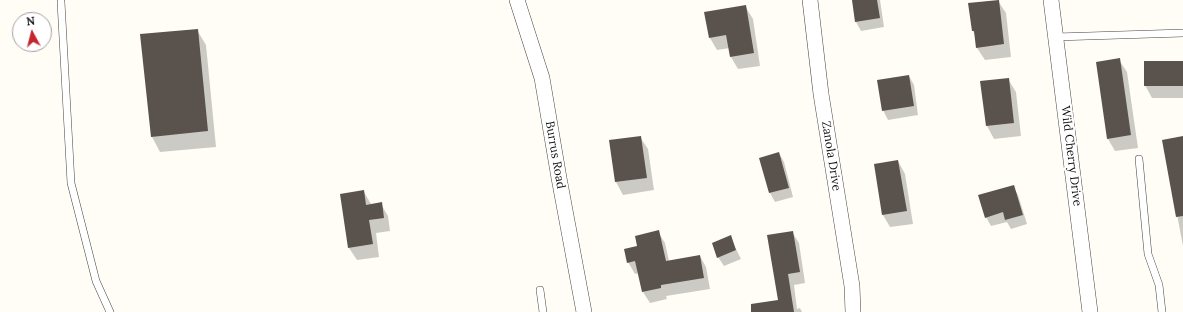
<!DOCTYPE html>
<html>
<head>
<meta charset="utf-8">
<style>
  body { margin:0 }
  #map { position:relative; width:1183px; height:312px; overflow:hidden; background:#fffdf5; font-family:Lora,serif }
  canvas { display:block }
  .north { position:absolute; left:12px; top:12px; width:40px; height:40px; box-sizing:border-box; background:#fff; border:1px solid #a0a0a0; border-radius:50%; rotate:353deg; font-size:11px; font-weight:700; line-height:16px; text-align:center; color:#111 }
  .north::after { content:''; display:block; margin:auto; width:14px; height:18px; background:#c4262e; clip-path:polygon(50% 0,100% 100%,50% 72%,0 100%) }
</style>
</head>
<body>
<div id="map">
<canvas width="1183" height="312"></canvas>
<div class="north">N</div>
</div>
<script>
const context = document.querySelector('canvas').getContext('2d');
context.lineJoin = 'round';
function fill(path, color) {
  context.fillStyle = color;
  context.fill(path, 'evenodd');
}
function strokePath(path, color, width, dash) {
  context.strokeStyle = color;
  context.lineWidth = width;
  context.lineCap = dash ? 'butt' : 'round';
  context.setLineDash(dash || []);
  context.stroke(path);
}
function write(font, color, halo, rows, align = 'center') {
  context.font = font + ' Lora,serif';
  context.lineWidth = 4;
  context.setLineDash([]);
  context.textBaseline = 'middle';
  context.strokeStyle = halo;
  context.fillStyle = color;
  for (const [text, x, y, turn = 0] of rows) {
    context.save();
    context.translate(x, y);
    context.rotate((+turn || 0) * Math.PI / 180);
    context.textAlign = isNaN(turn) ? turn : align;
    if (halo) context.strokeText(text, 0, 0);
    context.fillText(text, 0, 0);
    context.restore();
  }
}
const shadow = new Path2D(`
  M853 0H880L884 27 861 31 856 22Z
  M998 1 1006 13 1011 57 985 60 977 48 976 37 973 31Z
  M745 6 753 19 760 66 738 69 731 57 730 48 717 50 710 38Z
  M197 30 206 45 216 147 160 152 152 137 141 35Z
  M1119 60 1127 72 1138 148 1115 151 1108 139Z
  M1183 62V98H1152L1145 85Z
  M909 76 914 85 918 115 888 120 883 110Z
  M1008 79 1016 92 1021 136 994 139 987 126Z
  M640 137 648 149 654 190 623 195 616 182 610 141Z
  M1183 137V246L1163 141Z
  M779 153 784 162 793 197 775 202 770 193 761 158Z
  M898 161 905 174 913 224 890 227 883 215Z
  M1013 186 1018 195 1027 224 1011 229 1007 222 991 226 986 217Z
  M364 192 371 204H381L388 216 390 231 376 233 379 257 357 260 349 248Z
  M658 232 665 243 669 261 700 256 706 267 710 289 666 296 667 299 650 303 643 292 639 273 635 274 628 262 638 246Z
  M792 232 799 243 805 283 794 285 797 309 800 308 802 312H776L779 301Z
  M730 237 741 259 724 266 718 257Z`);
const building = new Path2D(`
  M852 0H877L880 18 855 22Z
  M999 0 1004 44 976 48 974 31H972L968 3Z
  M746 5 754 53 730 57 726 35 709 38 704 12Z
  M198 29 208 131 151 137 140 34Z
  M1120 58 1131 135 1107 139 1096 62Z
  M1144 61H1183V86H1144Z
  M909 75 914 106 882 111 877 80Z
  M1009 78 1014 123 986 126 980 81Z
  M641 136 647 178 615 182 609 140Z
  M1183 136V216L1176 217 1162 140Z
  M779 152 789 188 769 193 759 158Z
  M898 160 907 211 882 215 874 164Z
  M1014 185 1023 215 1005 220 1003 212 985 218 978 195Z
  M364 190 366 205 382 202 384 218 369 220 373 244 348 248 340 194Z
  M659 230 666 261 700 255 704 278 661 285V288L642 292 635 261 627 263 624 249 637 246 635 236Z
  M793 231 800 272 788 274 794 312H751V304L778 300 767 235Z
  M731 235 736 250 717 258 712 243Z`);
const lane = new Path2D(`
  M61 2 71 183 96 281 110 312
  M1056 37 1183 33
  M1139 159 1148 254 1159 285 1162 312
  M540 290 543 312`);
const street = new Path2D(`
  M517 0 542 78 559 178 584 312
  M810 0 821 94 852 286 853 312
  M1051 0 1090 312`);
const streetNames = [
  ["Burrus Road",555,155,80],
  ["Zanola Drive",831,156,81],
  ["Wild Cherry Drive",1071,156,83]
];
fill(shadow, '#0003');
fill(building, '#5a524d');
strokePath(lane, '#444', 8);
strokePath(street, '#444', 16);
strokePath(lane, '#fff', 7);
strokePath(street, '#fff', 15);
write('12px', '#111', '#fff', streetNames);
</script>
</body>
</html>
